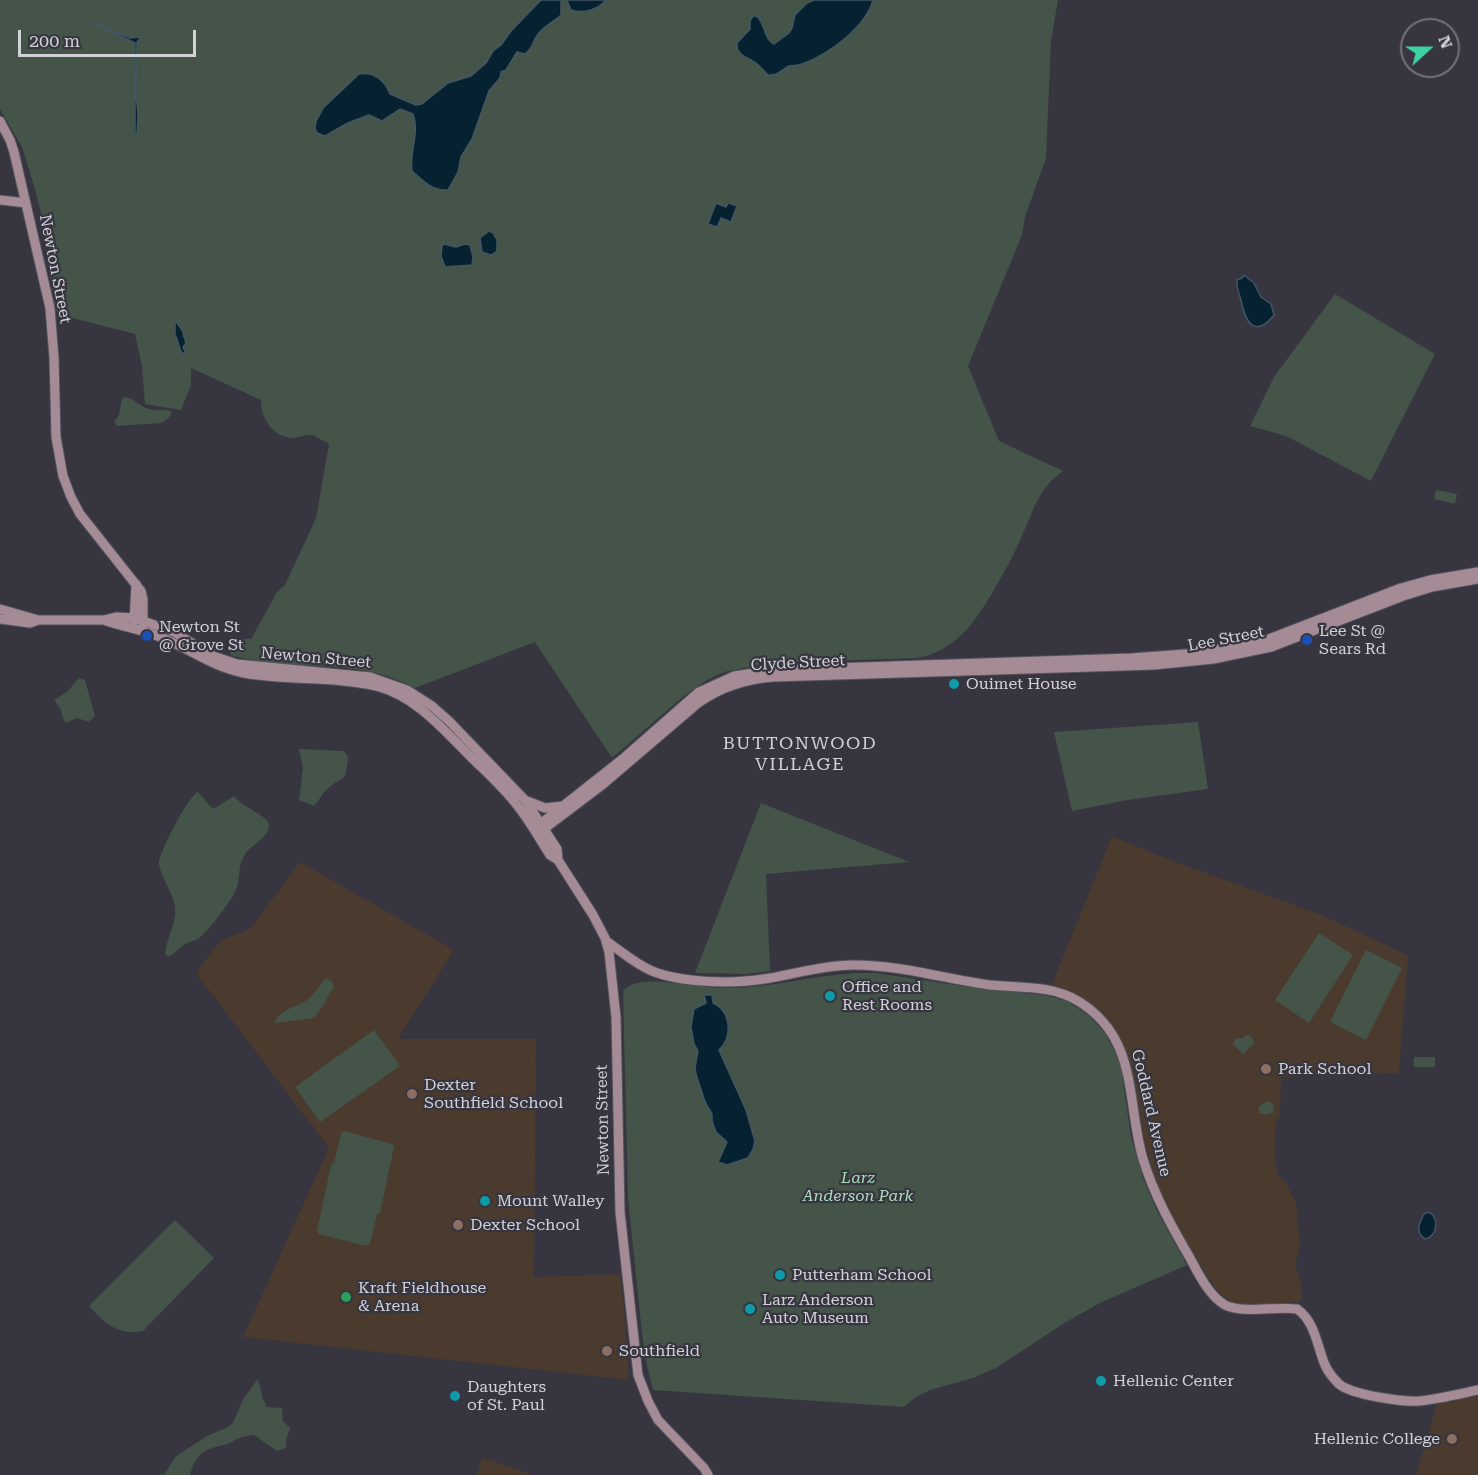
<!DOCTYPE html>
<html>
<head>
<meta charset="utf-8">
<style>
  body { margin:0 }
  #map { position:relative; width:1478px; height:1475px; overflow:hidden; background:#363540; font-family:"Roboto Serif",serif }
  canvas { display:block }
  .north { position:absolute; left:1400px; top:18px; width:60px; height:60px; box-sizing:border-box; background:#363540; border:2px solid #74737c; border-radius:50%; rotate:69deg; font-size:16px; font-weight:700; line-height:24px; text-align:center; color:#d1d1d7 }
  .north::after { content:''; display:block; margin:auto; width:21px; height:27px; background:#3dd4a3; clip-path:polygon(50% 0,100% 100%,50% 72%,0 100%) }
  .scale { position:absolute; left:18px; top:30px; width:178px; height:27px; box-sizing:border-box; border:3px solid #d1d1d7; border-top:0; padding-left:8px; font-size:18px; line-height:21px; white-space:nowrap; color:#d1d1d7; -webkit-text-stroke:4px #363540; paint-order:stroke }
</style>
</head>
<body>
<div id="map">
<canvas width="1478" height="1475"></canvas>
<div class="north">N</div>
<div class="scale">200 m</div>
</div>
<script>
const context = document.querySelector('canvas').getContext('2d');
context.lineJoin = 'round';
function fill(path, color) {
  context.fillStyle = color;
  context.fill(path, 'evenodd');
}
function strokePath(path, color, width, dash) {
  context.strokeStyle = color;
  context.lineWidth = width;
  context.lineCap = dash ? 'butt' : 'round';
  context.setLineDash(dash || []);
  context.stroke(path);
}
function write(font, color, halo, rows, align = 'center') {
  context.font = font + ' "Roboto Serif",serif';
  context.lineWidth = 4.5;
  context.setLineDash([]);
  context.textBaseline = 'middle';
  context.strokeStyle = halo;
  context.fillStyle = color;
  for (const [text, x, y, turn = 0] of rows) {
    context.save();
    context.translate(x, y);
    context.rotate((+turn || 0) * Math.PI / 180);
    context.textAlign = isNaN(turn) ? turn : align;
    if (halo) context.strokeText(text, 0, 0);
    context.fillText(text, 0, 0);
    context.restore();
  }
}
const education = new Path2D(`
  M1112 836 1162 857 1319 914 1408 955 1399 1073 1281 1077 1280 1116 1275 1125V1160L1278 1175 1285 1181 1296 1202 1300 1244 1295 1265 1301 1283 1302 1301 1266 1305 1239 1304 1231 1302 1216 1290 1172 1217 1155 1182 1141 1127 1131 1065 1121 1039 1109 1021 1095 1006 1071 991 1052 984Z
  M300 862 454 950 398 1039H536L534 1277 620 1274 625 1320 629 1380 243 1337 329 1148 196 973 220 941 250 929Z
  M1478 1396V1475H1416L1437 1404Z
  M482 1457 532 1475H477Z`);
const green = new Path2D(`
  M0 0H1058L1051 41 1046 158 1025 217 1022 235 968 366 999 441 1063 471C1038 489 1034 509 1022 536 1014 555 1004 572 994 590 975 622 956 651 917 658L768 663 724 672 707 680 685 695 612 758 535 642 415 688C358 656 290 673 230 655L232 638 251 639 277 592 285 585 316 518 329 444C324 441 317 437 312 435 306 434 299 438 292 438 272 436 261 419 261 400L191 368V385L181 410 145 404 142 366 135 334 57 314 48 265V239L34 186 22 147 0 109Z
  M1335 294 1435 354 1371 481 1286 436 1250 426 1274 377Z
  M126 397C135 399 140 407 149 409 157 412 167 407 172 413L168 419 161 423 117 426 114 422 119 415 122 398Z
  M1436 490 1457 494 1455 504 1434 499Z
  M79 678 85 680 95 716 89 722 77 718 65 723 60 708 54 700 68 691Z
  M1198 722 1208 789 1128 800 1072 811 1054 732Z
  M299 749 344 751 348 757C345 787 344 773 326 790 321 795 319 801 314 806L299 800 303 768Z
  M198 792 211 807 215 808 234 796C242 807 268 816 269 824 270 838 250 845 244 856 237 868 241 881 235 892 230 902 207 933 198 939 194 941 189 942 185 944 180 948 176 952 170 956L165 955C166 938 177 924 175 907 173 892 158 873 159 861 162 848 188 796 198 792Z
  M761 803 909 862 766 874 770 971 748 974 695 973Z
  M1319 933 1353 955 1309 1023 1275 1000Z
  M1366 950 1402 968 1366 1040 1330 1022Z
  M855 973H876L981 989 1044 995 1067 1001 1088 1015 1105 1033 1117 1056 1121 1068 1131 1137 1143 1178 1157 1211 1187 1265 1102 1302 1066 1322 996 1368 973 1378 930 1390 913 1399 904 1407 653 1390 647 1366 642 1334 628 1198 623 991C638 973 687 986 708 987 758 992 805 976 855 973Z
  M326 978 332 982 334 987 317 1015 313 1018 275 1023C279 1010 296 1007 307 1000 315 994 319 986 326 978Z
  M374 1030 400 1066 320 1122 295 1087Z
  M1246 1035 1250 1036 1255 1042 1243 1054 1233 1044 1236 1038H1243Z
  M1414 1057H1435V1067H1414Z
  M1267 1101 1273 1103 1274 1112 1267 1115 1259 1113V1107Z
  M344 1131 392 1144 394 1147 380 1213 377 1214 370 1244 366 1246 319 1234 317 1231 331 1165 334 1163 341 1134Z
  M175 1220 214 1258 143 1331C119 1336 104 1323 89 1306Z
  M258 1379 263 1399 267 1407 282 1408 283 1421 290 1428 286 1440V1448L277 1451 254 1435C249 1436 244 1436 240 1438 235 1439 232 1443 227 1444 206 1449 196 1452 190 1475H164L175 1457 207 1436 228 1427 233 1423 243 1399Z`);
const water = new Path2D(`
  M541 0H561V15C553 22 545 26 538 34 532 41 534 48 525 54L517 52 506 70 501 72 500 78 489 91 472 139 461 157 458 172 448 190C432 191 423 181 412 171 409 152 420 133 413 114L400 109 382 121 369 115 348 123 325 136 317 133 315 128 316 121 324 107 359 74C374 71 385 81 390 94L416 105 422 104 448 83 471 76 486 63 493 51 501 45 511 31Z
  M567 0H606C598 10 583 14 571 10Z
  M814 0H873C866 27 828 55 802 64 798 66 793 65 789 66 781 70 778 76 768 75 764 71 761 67 757 64 748 56 736 57 737 43L750 29V21L753 16H756C766 23 763 39 774 44L789 33 792 28 795 15 807 3Z
  M87 20 130 38 141 37 137 42 136 94 138 114 137 135 135 134V43Z
  M716 203 726 207 728 203 737 206 731 222 721 218 717 227 708 224Z
  M489 231 493 233 497 240V251L491 255 482 252 480 238Z
  M444 244 456 247 465 244 470 245 473 257 472 265 445 267 441 256 442 246Z
  M1244 275 1254 283 1261 297 1271 304 1274 315C1255 339 1245 322 1241 300 1239 293 1236 288 1237 280L1242 278Z
  M175 320 182 330 186 343 183 347 185 352 182 354 175 334Z
  M704 995H712L713 1003C731 1011 733 1037 719 1050L746 1110 755 1141 753 1149 748 1158 727 1165 718 1162 727 1142 716 1132 712 1121V1114L705 1102 696 1074 695 1067 698 1051 694 1044 691 1027 694 1009 706 1003Z
  M1429 1212C1439 1218 1438 1236 1425 1239 1415 1233 1419 1223 1424 1214Z`);
const secondary = new Path2D(`
  M0 121 10 140 14 152 50 308 54 358 56 437 63 476 71 497 80 514 141 591 143 599V625
  M0 200 26 203
  M0 609 38 620
  M0 619 30 623 38 620H104L116 617 135 618 174 632 213 656 237 664 370 677 407 690 432 706 449 721 525 800 557 849 558 860
  M104 620C122 627 142 629 160 637 189 648 212 667 244 673 287 681 333 676 376 686 415 696 442 728 470 756 486 772 503 787 517 805 530 821 539 838 550 855L558 860 593 915 605 938 609 952 616 1017 620 1212 638 1375 648 1401 658 1420 704 1468 708 1475
  M134 622 136 584
  M527 801 545 808 563 806
  M534 829 625 757 699 692 734 676 773 670 1131 658 1199 653 1269 639 1401 588 1430 580 1478 572
  M540 832 602 785 698 703C721 687 745 679 773 677L1154 665 1213 659 1271 647 1403 596 1432 587 1478 579
  M606 941C621 951 635 964 652 971 682 983 732 984 764 979 795 974 824 965 854 965 900 965 945 979 990 985 1020 988 1052 985 1078 1001 1139 1038 1126 1101 1143 1159 1154 1195 1171 1225 1190 1258 1198 1273 1209 1296 1225 1305 1244 1314 1276 1306 1297 1309 1315 1321 1317 1346 1325 1365 1328 1372 1334 1379 1339 1384 1352 1395 1402 1402 1419 1401 1439 1399 1459 1394 1478 1390`);
const markers = [
  [147,636,6,"#1a4fb4"],
  [1307,640,6,"#1a4fb4"],
  [954,684,6,"#0f9aa8"],
  [830,996,6,"#0f9aa8"],
  [1266,1069,6,"#8d6e63"],
  [412,1094,6,"#8d6e63"],
  [485,1201,6,"#0f9aa8"],
  [458,1225,6,"#8d6e63"],
  [780,1275,6,"#0f9aa8"],
  [346,1297,6,"#2e9e5b"],
  [750,1309,6,"#0f9aa8"],
  [607,1351,6,"#8d6e63"],
  [1101,1381,6,"#0f9aa8"],
  [455,1396,6,"#0f9aa8"],
  [1452,1439,6,"#8d6e63"]
];
const streetNames = [
  ["Newton Street",55,269,79],
  ["Lee Street",1226,639,-11],
  ["Newton Street",316,658,5],
  ["Clyde Street",798,663,-3],
  ["Goddard Avenue",1151,1113,77],
  ["Newton Street",603,1120,-91]
];
const poiNames = [
  ["Newton St",159,627],
  ["@ Grove St",159,645],
  ["Lee St @",1319,631],
  ["Sears Rd",1319,649],
  ["Ouimet House",966,684],
  ["Office and",842,987],
  ["Rest Rooms",842,1005],
  ["Park School",1278,1069],
  ["Dexter",424,1085],
  ["Southfield School",424,1103],
  ["Mount Walley",497,1201],
  ["Dexter School",470,1225],
  ["Putterham School",792,1275],
  ["Kraft Fieldhouse",358,1288],
  ["& Arena",358,1306],
  ["Larz Anderson",762,1300],
  ["Auto Museum",762,1318],
  ["Southfield",619,1351],
  ["Hellenic Center",1113,1381],
  ["Daughters",467,1387],
  ["of St. Paul",467,1405],
  ["Hellenic College",1440,1439,"right"]
];
const parkNames = [
  ["Larz",858,1178],
  ["Anderson Park",858,1196]
];
const neighbourhoodNames = [
  ["BUTTONWOOD",800,744],
  ["VILLAGE",800,765]
];
fill(education, '#4a3b2e');
fill(green, '#445448');
fill(water, '#062130');
strokePath(water, '#435662', 1.5);
strokePath(secondary, '#53535b', 11);
strokePath(secondary, '#a58b95', 9);
for (const [x, y, r, color] of markers) {
  const dot = new Path2D();
  dot.arc(x, y, r, 0, 2 * Math.PI);
  context.fillStyle = color;
  context.fill(dot);
  strokePath(dot, '#363540', 2);
}
write('16px', '#d1d1d7', '#363540', streetNames);
write('16px', '#d1d1d7', '#363540', poiNames, 'left');
write('italic 16px', '#aadeb9', '#363540', parkNames);
context.letterSpacing = '1.5px';
write('18px', '#d1d1d7', '#363540', neighbourhoodNames);
context.letterSpacing = '0px';
</script>
</body>
</html>
